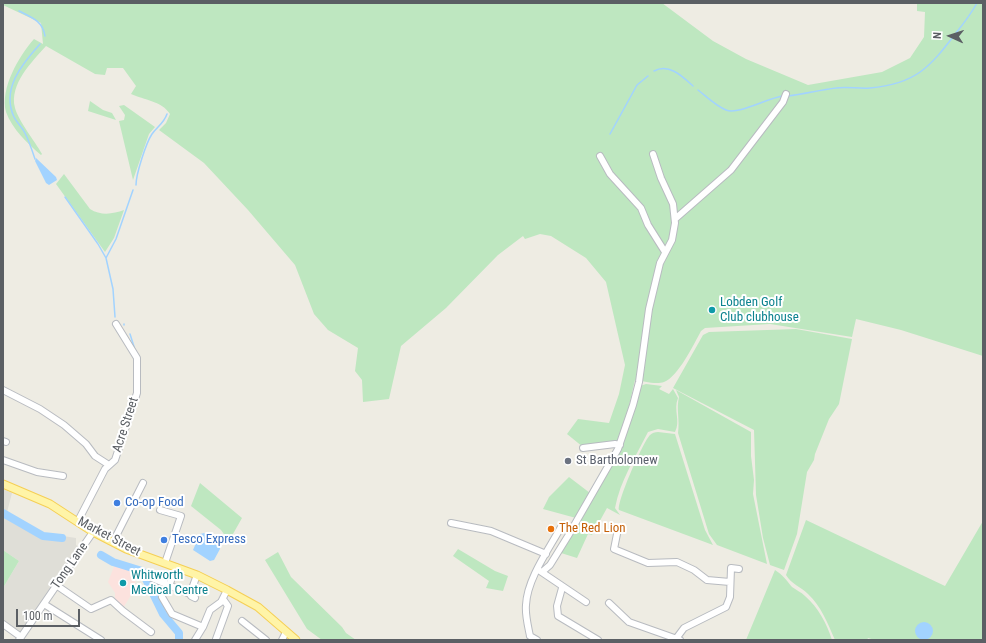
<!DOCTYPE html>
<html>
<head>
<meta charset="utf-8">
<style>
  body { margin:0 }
  #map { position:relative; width:986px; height:643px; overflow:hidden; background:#eeece3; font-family:"Roboto Condensed",sans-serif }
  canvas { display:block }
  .frame { position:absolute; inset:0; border:4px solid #5b5f64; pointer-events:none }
  .north { position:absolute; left:930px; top:16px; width:40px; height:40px; -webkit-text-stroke:3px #fff; paint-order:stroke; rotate:273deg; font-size:11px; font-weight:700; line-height:16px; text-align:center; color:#5b5f64 }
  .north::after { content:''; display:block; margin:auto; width:14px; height:18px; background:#5b5f64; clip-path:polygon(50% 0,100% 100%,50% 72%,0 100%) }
  .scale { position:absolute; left:16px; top:609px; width:64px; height:18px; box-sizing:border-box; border:2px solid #5b5f64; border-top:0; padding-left:5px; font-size:12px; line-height:14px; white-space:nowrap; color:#5b5f64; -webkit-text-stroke:3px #fff; paint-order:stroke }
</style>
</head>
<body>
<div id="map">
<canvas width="986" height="643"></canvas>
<div class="frame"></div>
<div class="north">N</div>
<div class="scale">100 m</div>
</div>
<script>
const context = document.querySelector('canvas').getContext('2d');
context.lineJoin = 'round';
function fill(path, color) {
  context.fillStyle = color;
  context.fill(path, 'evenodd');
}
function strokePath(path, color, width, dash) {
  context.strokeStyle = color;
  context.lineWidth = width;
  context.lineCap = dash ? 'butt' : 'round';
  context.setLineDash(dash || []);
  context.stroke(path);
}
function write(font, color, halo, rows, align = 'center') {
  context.font = font + ' "Roboto Condensed",sans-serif';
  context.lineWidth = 4;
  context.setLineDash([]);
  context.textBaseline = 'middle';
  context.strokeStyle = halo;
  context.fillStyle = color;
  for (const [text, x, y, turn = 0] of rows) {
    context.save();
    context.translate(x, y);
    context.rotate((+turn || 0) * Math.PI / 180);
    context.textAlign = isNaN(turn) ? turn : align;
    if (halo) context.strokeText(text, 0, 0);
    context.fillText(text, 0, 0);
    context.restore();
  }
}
const industrial = new Path2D(`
  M3 489 12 493 6 516 43 537 62 539 63 536 76 538V545L79 547 21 632 3 620V588L19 561 3 550Z`);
const medical = new Path2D(`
  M115 564 136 569 135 589 123 608 115 600V593L108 582Z`);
const green = new Path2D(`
  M3 3H662L713 41 746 59 808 85 882 72 910 58 924 37 925 12 917 11V3H983V356L901 330 856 319 852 337 770 324 705 328 701 331C694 344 678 377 664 382 656 385 643 381 635 380L624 427 618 441 583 447 567 434 578 419 609 423 619 394 625 365 606 282 586 258 551 236 540 234 525 239 523 236 498 255 446 308 401 346 389 399 363 402 362 380 355 371 358 348 328 330 314 314 295 265 248 210 204 163 159 130 166 123 170 114C162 101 144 100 131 94L136 86 123 68H107L105 75 95 74 46 46C32 62 9 84 15 108 19 122 35 141 42 154L41 155C28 144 12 129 6 112 0 88 19 56 34 39L43 44 41 23 3 5Z
  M90 101 103 110 112 113 116 120 88 111Z
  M124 105 155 127 149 134 133 180 119 121 124 120 125 115 119 106Z
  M64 174 90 209C101 216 113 214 124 210L114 238 105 252 56 184Z
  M796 329 852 339 839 404 829 419 815 454 814 460 807 472 797 534 784 570 770 565 763 538 756 495 754 430 673 388 703 335 709 332Z
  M646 384 662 386 659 389 669 394 673 389 678 398C673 410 681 421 675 432L658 429 648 432C636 456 620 481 615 508L620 515 607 508 592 535 588 534 577 558 561 553 610 464 640 386Z
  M676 390 751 432V456L754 480 753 494 767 564 717 545 709 534 678 433C680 420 676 409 679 397Z
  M658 432 675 434 705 530 713 545 619 510C617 501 643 442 650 435 652 433 655 432 658 432Z
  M569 477 590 493 576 518 543 509 549 497Z
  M200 483 242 518 229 541 221 530 191 506Z
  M806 520 945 586 983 521V640H875L868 638 867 640H835C828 624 821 606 808 594 801 587 791 584 786 575Z
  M458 549 495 571 508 576 503 591 486 588 489 581 453 556Z
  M3 550 19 561 3 588Z
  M278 552 291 577 342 627 346 633 356 640H322L307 629 265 560Z
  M775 570C783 575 786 580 792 587 796 590 801 592 805 596 818 607 827 624 832 640H746Z`);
const water = new Path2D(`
  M36 158 56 177 57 180 49 185 46 183 35 161Z
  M204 533 220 545V549L214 560 210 561 193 550 200 534Z
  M915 631a9 9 0 1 1 18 0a9 9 0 1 1-18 0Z`);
const stream = new Path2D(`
  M19 11C31 17 43 21 45 36
  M654 71C669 63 682 76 693 86
  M698 90C707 97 716 106 726 110 739 115 767 98 783 96
  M788 96C804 94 820 90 836 88 847 86 858 89 870 88 916 84 930 67 956 33 964 23 971 14 977 3
  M610 134 637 85 648 76
  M35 159C32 150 29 141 25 133 22 127 17 123 14 117 1 89 22 64 40 44
  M136 185C136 174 146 143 152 134 157 127 164 123 167 114
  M65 197 98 244 106 258 113 289 115 317
  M106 258 116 239 133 190
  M124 324V325
  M130 334 136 353`);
const river = new Path2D(`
  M3 513 43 536 62 538
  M101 555 113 562 142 571 163 614 179 633V640`);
const minor = new Path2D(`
  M600 156 610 174 641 208 648 225 665 252
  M675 219 731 170 783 102 786 94
  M3 390 40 409 64 425 86 444 95 456 109 465
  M3 441 6 442
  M583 448 615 444 620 445
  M3 460 37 472 63 476
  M160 510 181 516 165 563
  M78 521 105 469 115 460 137 393V358L116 324
  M451 523 491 531 546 554
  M617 534 614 549 648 563 677 562 694 570 707 580 730 582
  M113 542 143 483
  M540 571 586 602
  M542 572 550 565 568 536 618 449 633 405 639 382 649 309 660 263 672 240 675 223 673 204 661 178 653 154
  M147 576 190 594 191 596 195 598
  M56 585 91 609 111 600 123 611 151 632
  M169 586 176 567
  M562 588 557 606 558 616 598 640
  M190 594 197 575
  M162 597 172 614 203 627
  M609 603 629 622 680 640
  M44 604 101 640
  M242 621 266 640
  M3 624 21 637
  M530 636C528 626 525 615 526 605 527 579 549 549 561 527
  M530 636 537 640
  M216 639 228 606 223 599
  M19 640 93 532
  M195 640 203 627 210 610 221 602 227 590
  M282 640 286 632
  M675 640 684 628 726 607 730 597 731 568 739 569`);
const major = new Path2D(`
  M3 484 50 504 93 532 126 549 197 575 227 590 258 607 296 640`);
const markers = [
  [712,310,4,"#0f9aa8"],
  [568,461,4,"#6b7280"],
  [117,503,4,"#3f7fe0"],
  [551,529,4,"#e8710a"],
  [164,540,4,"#3f7fe0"],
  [123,583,4,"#0f9aa8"]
];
const cultureNames = [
  ["Lobden Golf",720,303],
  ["Club clubhouse",720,318],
  ["Whitworth",131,576],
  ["Medical Centre",131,591]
];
const streetNames = [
  ["Acre Street",126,425,-72],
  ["Market Street",109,537,28],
  ["Tong Lane",70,566,-55]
];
const worshipNames = [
  ["St Bartholomew",576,461]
];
const shopNames = [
  ["Co-op Food",125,503],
  ["Tesco Express",172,540]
];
const foodNames = [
  ["The Red Lion",559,529]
];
fill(industrial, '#dfded7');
fill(medical, '#fce2de');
fill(green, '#bee7c0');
fill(water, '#a2d3ff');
strokePath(stream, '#a2d3ff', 1.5);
strokePath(river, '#a2d3ff', 8);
strokePath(minor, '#b8bbc0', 8);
strokePath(major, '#f5cf55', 9);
strokePath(minor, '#fff', 6);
strokePath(major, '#fff4a7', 7);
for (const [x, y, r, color] of markers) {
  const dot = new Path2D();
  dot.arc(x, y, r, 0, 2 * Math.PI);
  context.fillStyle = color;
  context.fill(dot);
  strokePath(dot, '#fff', 1.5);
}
write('13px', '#0d838f', '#fff', cultureNames, 'left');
write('13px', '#5b5f64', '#fff', streetNames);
write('13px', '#5b616d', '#fff', worshipNames, 'left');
write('13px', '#366cbe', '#fff', shopNames, 'left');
write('13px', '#c56008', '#fff', foodNames, 'left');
</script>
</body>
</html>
